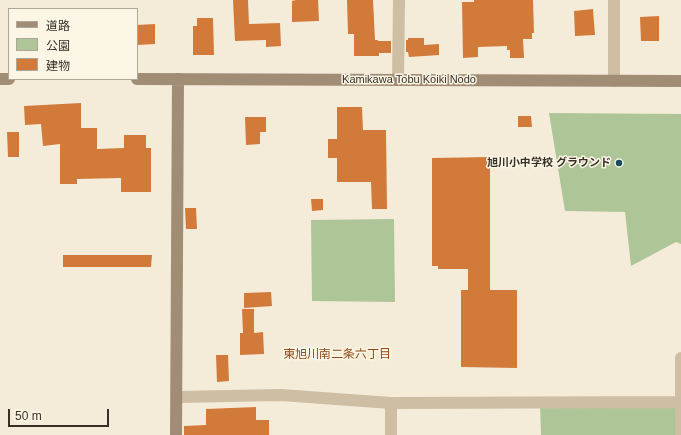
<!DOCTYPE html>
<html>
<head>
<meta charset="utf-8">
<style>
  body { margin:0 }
  #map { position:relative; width:681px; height:435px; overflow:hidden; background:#f4ecd9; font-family:Helvetica,"Noto Sans JP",sans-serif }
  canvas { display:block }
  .legend { position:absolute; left:8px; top:8px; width:130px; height:72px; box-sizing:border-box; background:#fbf5e6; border:1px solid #ada699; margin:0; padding:5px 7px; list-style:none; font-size:12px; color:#382f26 }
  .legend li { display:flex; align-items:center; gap:8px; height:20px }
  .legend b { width:20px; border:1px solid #ada699 }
  .scale { position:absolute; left:8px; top:409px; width:101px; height:18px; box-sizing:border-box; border:2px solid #382f26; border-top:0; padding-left:5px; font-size:12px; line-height:14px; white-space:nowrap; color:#382f26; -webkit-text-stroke:3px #fbf5e6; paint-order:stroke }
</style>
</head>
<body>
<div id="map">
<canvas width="681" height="435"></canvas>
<ul class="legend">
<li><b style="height:5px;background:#a18d75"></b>道路</li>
<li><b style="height:11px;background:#aec598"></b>公園</li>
<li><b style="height:11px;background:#d27a39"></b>建物</li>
</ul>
<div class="scale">50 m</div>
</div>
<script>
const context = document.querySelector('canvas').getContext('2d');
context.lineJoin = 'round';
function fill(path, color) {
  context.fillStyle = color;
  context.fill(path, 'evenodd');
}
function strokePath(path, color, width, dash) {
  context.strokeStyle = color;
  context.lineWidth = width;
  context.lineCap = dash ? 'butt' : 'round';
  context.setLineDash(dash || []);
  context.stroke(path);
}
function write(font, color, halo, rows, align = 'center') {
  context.font = font + ' Helvetica,"Noto Sans JP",sans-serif';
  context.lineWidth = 3;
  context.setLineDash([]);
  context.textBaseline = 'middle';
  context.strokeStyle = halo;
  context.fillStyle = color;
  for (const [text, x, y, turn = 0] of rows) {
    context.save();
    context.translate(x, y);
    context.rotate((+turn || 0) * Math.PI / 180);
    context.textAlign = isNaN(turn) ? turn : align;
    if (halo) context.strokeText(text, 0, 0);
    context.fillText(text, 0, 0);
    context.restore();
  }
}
const green = new Path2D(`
  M549 113 681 114V244L676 242 631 266 625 212 565 211Z
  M394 219 395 302 312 301 311 220Z
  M680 402 681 435H541L540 403Z`);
const building = new Path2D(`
  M233 0H248L249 24 280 23 281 46 266 47V40L235 41Z
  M296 0H318L319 21 292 22V1Z
  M347 0H373L375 40H378V41H391V53H379V56H354V34H348Z
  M474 0H533L534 33H532V39H523L524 58H510V50H507V46L478 47V57L463 58 462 2H474Z
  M593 9 595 35 575 36 574 11Z
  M659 16V41H641L640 17Z
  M197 18H213L214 55H193V26H197Z
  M155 24V44L137 45V25Z
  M408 38H424V45L439 44V55L409 57 408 52H406V40H408Z
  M81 103V128H97V149L124 148V135H146V148H151V192H121V178L77 179V184H60V144L43 146 41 124 25 125 24 106Z
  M337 107H362L363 130H386L387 209H372L371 182H337V158H328V139H337Z
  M518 116H531L532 127H518Z
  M245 117H266V132H260V144L246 145Z
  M7 132H19V157H8Z
  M490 157V290H517V368L461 367V290H468V269H438V266H432V158Z
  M311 199H323V210L312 211Z
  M185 208H196L197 229H186Z
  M63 255H152L151 267H63Z
  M271 292 272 306 244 308V293Z
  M242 309H254V333L263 332 264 354 240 355V333H243Z
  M216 355H228L229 381 217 382Z
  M256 407V420H269V435H184V426L206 425V409Z`);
const street = new Path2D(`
  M614 0V81
  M398 80 399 0
  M177 397 281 395 391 403 680 402
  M391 403V435
  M681 435V358`);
const secondary = new Path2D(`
  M0 79H9
  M137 79 681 81
  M176 435 178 79`);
const markers = [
  [619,163,4,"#184d5e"]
];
const streetNames = [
  ["Kamikawa Tobu Koiki Nodo",409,80]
];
const poiNames = [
  ["旭川小中学校 グラウンド",611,163]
];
const neighbourhoodNames = [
  ["東旭川南二条六丁目",337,355]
];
fill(green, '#aec598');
fill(building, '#d27a39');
strokePath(street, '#cdbea4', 12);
strokePath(secondary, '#a18d75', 12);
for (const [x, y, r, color] of markers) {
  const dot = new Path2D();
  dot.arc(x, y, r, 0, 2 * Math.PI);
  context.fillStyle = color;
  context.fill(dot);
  strokePath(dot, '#fbf5e6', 1.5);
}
write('11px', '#382f26', '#fbf5e6', streetNames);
write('bold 11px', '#382f26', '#fbf5e6', poiNames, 'right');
write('12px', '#8f4a17', '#fbf5e6', neighbourhoodNames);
</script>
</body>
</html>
